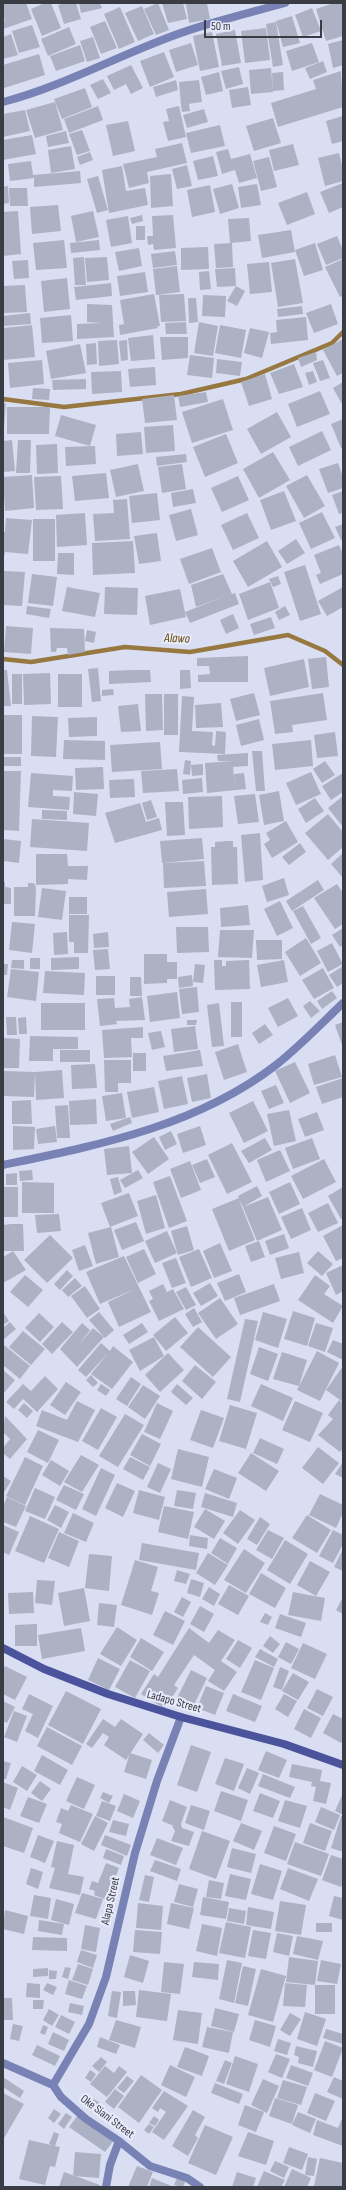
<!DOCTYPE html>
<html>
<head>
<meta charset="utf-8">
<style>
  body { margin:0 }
  #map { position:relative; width:346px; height:2190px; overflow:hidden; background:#dadef2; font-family:"Sofia Sans Condensed",sans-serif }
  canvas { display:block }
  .frame { position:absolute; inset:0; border:4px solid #3a3c44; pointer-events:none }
  .scale { position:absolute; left:204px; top:20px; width:118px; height:18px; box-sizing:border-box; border:2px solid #3a3c44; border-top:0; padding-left:5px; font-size:12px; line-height:14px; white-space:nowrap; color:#3a3c44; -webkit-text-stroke:3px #e8ebfb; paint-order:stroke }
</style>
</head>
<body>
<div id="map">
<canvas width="346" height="2190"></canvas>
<div class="frame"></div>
<div class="scale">50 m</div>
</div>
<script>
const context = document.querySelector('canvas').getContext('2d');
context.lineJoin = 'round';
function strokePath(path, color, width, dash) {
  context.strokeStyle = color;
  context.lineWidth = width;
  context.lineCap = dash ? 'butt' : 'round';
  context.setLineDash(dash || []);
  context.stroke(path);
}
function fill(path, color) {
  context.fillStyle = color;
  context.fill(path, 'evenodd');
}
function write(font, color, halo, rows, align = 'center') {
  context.font = font + ' "Sofia Sans Condensed",sans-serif';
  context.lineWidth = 4;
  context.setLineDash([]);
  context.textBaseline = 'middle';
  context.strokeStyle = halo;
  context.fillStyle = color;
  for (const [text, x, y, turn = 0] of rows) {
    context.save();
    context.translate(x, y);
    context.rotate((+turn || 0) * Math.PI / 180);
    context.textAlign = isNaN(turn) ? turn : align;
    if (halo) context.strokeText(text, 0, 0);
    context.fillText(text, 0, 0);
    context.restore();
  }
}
const stream = new Path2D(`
  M3 399 64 407 181 394 246 379 332 343 343 332
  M3 659 31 662 125 647 190 652 288 635 325 651 343 665`);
const building = new Path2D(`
  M3 3H26L32 19 3 29V18L6 24 3 15Z
  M45 3H51L61 28 42 36 31 9Z
  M65 3H76L81 19 64 24 58 5Z
  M79 3H100L102 8 81 13Z
  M158 3 169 30 156 35 144 9Z
  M162 3H183L187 19 168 23Z
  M192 3H207L210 19 189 23 186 4Z
  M334 3H343V36L326 41 316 9Z
  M142 6 154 34 138 41 125 13Z
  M120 7 135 42 119 49 104 14Z
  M312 8 321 31 303 37 295 15Z
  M292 16 300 43 283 47 276 21Z
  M105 21 117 48 101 54 90 27Z
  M276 22 283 65 273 67 266 24Z
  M32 25 40 47 19 53 12 31Z
  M69 27 76 44 48 56 41 39Z
  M266 28 270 60 245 63 241 31Z
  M235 30 241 63 222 66 216 34Z
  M212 32 219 67 200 71 193 36Z
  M11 34 18 55 3 59V37Z
  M93 37 100 58 87 62 80 41Z
  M343 40V65L333 68 328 44Z
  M191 43 198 65 176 72 169 50Z
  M312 43 319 62 292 71 286 51Z
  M80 45 85 61 56 71 50 56Z
  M164 52 174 77 150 87 140 61Z
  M39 54 45 75 4 88 3 65Z
  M323 61 327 72 310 79 305 68Z
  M131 65 143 88 131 94 126 84 114 90 107 76Z
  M239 67 243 84 226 89 221 71Z
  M271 68 273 92 251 94 249 70Z
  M341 71 343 107 278 127 271 103 316 89 313 80Z
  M219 72 223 91 206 95 201 77Z
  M283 72 284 90 273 91 272 73Z
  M103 79 111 93 98 99 90 85Z
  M176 80 178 90 156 97 153 87Z
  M199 80 202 102 181 105 179 82Z
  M248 87 251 105 232 108 229 90Z
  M85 88 92 107 62 119 54 99Z
  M55 102 63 130 35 138 26 110Z
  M189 104 190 111 182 112 181 105Z
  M98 106 103 120 69 133 64 119Z
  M179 106 186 137 168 141 163 122 169 121 166 109Z
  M204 109 208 122 187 128 183 115Z
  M25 110 30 131 3 137V114Z
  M343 116V141L332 144 326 121Z
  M273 118 281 143 254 151 246 126Z
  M128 121 135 151 113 156 106 125Z
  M220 125 225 146 191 153 186 133Z
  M82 130 90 151 77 155 69 134Z
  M66 131 69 143 48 147 46 136Z
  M32 135 36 154 3 160V140Z
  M182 143 187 163 147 172 149 183 129 188 123 164 157 157 155 149Z
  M293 144 299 165 274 171 269 150Z
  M71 146 75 169 51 173 48 150Z
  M228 149 231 159 250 154 257 178 239 183 235 170 222 174 216 152Z
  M90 152 93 160 80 165 77 157Z
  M339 153 343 169V181L325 186 318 158Z
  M213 156 218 176 198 180 193 161Z
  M269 157 277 187 261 191 253 161Z
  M31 161 33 175 80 171 81 183 34 187V178L10 181 8 164Z
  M187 165 192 186 177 189 172 169Z
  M122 166 126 191 145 188 148 205 109 213 102 170Z
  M171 174 173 206 151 208 150 176Z
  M98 176 108 210 97 213 87 179Z
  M343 183V207L329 213 320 192Z
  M232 184 239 208 220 214 213 189Z
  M257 184 261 205 241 208 238 187Z
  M210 185 215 212 192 217 187 190Z
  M8 186 9 203 3 204V187Z
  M9 188H27L28 206H10Z
  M307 192 315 214 287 225 278 203Z
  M58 205 61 231 32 234 30 207Z
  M18 211 21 254 3 256V212Z
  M93 211 99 237 76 242 71 216Z
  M142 215 143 221 132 224 130 218Z
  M173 215 176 248 154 250 153 244 148 245 147 236H153L152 216Z
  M128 216 132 243 111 247 106 220Z
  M249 218 251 241 230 243 228 219Z
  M136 226H145V240H136Z
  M291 230 295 252 262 258 258 235Z
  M337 236 343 250V258L326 265 317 244Z
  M64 240 67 268 36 270 33 243Z
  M99 240 100 250 71 253 70 243Z
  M232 243 233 267 216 268 214 244Z
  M315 243 323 270 304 276 295 250Z
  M208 247 209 269 181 270V248Z
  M139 248 142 266 119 271 115 252Z
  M175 251 177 265 153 268 151 254Z
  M84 257 86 285H75L73 258Z
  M107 257 109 280 87 282 85 258Z
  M295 259 303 303 278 307 271 263Z
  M343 259V296L340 297 325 267Z
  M28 260 29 278 14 279 12 261Z
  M269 262 272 292 250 294 247 264Z
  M177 266 180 292 156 295 153 269Z
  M235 268 236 286 217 287 215 269Z
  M209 271 211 289 200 290 199 272Z
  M145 272 148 292 120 296 117 276Z
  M67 278 70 309 44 312 41 281Z
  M111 283 112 296 76 300 74 287Z
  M25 285 27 312 3 313V286Z
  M236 286 245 291 237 306 227 301Z
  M154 294 160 326H157L158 328 120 335 119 325 124 324 120 300Z
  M184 294 186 321 161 322 159 295Z
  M203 295 226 296 225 317 202 316Z
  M188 298H196L198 322 189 323Z
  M87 304 112 305 114 337 77 339V324L101 323 87 322Z
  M331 304 338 324 314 333 306 313Z
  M302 306 303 314 278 317 277 309Z
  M30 313 31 324 3 326V316Z
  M71 315 73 341 42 343 40 318Z
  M306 317 308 340 271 344 270 333 277 332 276 320Z
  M186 322 187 334H166L165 323Z
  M199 322 218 326 213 356 194 353Z
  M32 325 35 357 3 360V328Z
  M220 325 246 330 241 358 215 353Z
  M250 328 269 332 262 358 244 353Z
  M153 335 155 359 131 361 128 338Z
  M160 337H188V358L162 360Z
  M343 339V373L337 376 323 350Z
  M117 340 119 364 99 366 98 341Z
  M127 340 128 360 121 361 119 341Z
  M96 343 97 364 87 365 86 344Z
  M80 344 86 373 51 379 46 351Z
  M316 352 317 360 301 367 298 358Z
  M190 355 214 358 212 378 187 375Z
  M217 359 242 362 240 376 216 373Z
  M42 360 44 384 10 388 8 363Z
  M323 360 330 378 320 381 313 363Z
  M294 364 303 387 279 394 270 373Z
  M155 367 156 385 130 387 128 369Z
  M121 371 122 392 92 394 91 372Z
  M313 371 317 382 309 385 305 373Z
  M265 374 272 399 249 406 241 382Z
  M86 379V389L53 390 52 380Z
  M343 382V406L333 388Z
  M33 388 50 389 49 400 32 399Z
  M320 391 330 414 297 427 288 404Z
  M206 392 208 402 180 407 178 396Z
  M174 395 177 420 145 423 142 399Z
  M223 399 233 430 192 443 182 412Z
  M3 403H6L4 428H3Z
  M7 407H50L49 434H7Z
  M277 412 291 437 261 454 247 429Z
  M61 415 96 425 90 446 55 436Z
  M343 419V448H341L331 424Z
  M173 425 175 451 146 453 144 427Z
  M322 431 331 450 298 466 289 447Z
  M141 432 143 454 117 456 116 434Z
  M226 434 238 463 205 477 193 447Z
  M12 440 15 471 3 472V441Z
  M18 440H31L30 473H16Z
  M57 444 58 473 37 474 36 445Z
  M95 446 96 464 66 466 65 447Z
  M273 452 290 480 259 498 243 469Z
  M186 454 187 462 157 466 156 457Z
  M338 463 343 477V488L328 493 319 469Z
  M138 464 144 491 116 497 110 470Z
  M182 464 186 489 162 493 158 467Z
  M106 473 109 498 75 501 72 476Z
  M32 475 34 508 5 511 3 477Z
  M307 475 325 506 304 518 286 486Z
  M61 476 63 509 36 510 34 477Z
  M238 476 249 500 222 512 211 488Z
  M193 489 196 503 173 507 171 493Z
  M284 491 296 521 271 530 260 500Z
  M343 491V513L339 514 332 495Z
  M157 493 160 520 132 523 129 496Z
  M127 499 130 539 95 541 93 514 114 513 113 500Z
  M191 509 198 535 176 541 169 515Z
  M322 512 335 538 311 549 299 523Z
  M85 513 87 545 57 547 56 515Z
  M247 513 259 538 233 550 221 525Z
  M6 518 32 520 28 554 5 552 3 561V532H5Z
  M33 519H55V561H33Z
  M343 524V539L341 540 335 527Z
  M157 533 161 561 139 564 134 536Z
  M296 539 305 553 287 564 278 551Z
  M133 541 135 573 93 575 92 543Z
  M267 541 282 567 248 587 233 561Z
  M339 545 343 554V574L320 584 316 575 321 573 314 555Z
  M212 548 221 572 189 584 180 559Z
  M58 553H74V575L57 574Z
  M305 565 321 614 300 621 284 572Z
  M3 571 25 572 22 606 3 605Z
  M32 574 57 577 53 606 28 603Z
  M223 574 232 594 235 593 239 604 190 623 185 612 228 595 196 607 191 585Z
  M278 576 281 584 273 587 269 579Z
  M270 582 279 608 248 620 239 594Z
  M67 587 100 593 95 617 62 611Z
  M105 587 138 588 137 615 104 614Z
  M343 587V607L327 616 318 601Z
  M180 589 186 617 150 625 145 596Z
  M27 606 51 609 49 618 26 614Z
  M285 606 290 615 279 620 275 612Z
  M233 614 239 628 226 634 220 620Z
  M271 617 275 628 254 635 250 624Z
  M6 626 33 628 31 654 4 652Z
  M50 628 84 629 85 652 68 655 67 648H57L56 652H51Z
  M87 630 96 632 94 643 85 641Z
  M248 656V682H198V675L210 674 209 666H197V658Z
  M326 657 329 687 312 689 308 659Z
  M304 659 309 687 270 696 264 668Z
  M98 668 101 701 92 702 88 669Z
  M3 670H7L11 706H3Z
  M133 670H150L151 682 109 684V671Z
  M180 670H190L191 688 180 689Z
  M50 673 51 704 24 705 23 674Z
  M12 674H22V704H12Z
  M58 674H82V707H58Z
  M113 689 114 695 102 696V690Z
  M254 693 260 715 236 721 230 699Z
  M323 693 327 720 292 725 293 732 275 734 270 701Z
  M145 694H162L163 730 146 731Z
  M164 694H178V735H164Z
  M182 696 194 697 192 731 213 732 212 745 215 746 216 731 226 732 225 754 179 752Z
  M221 703 223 727 196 728 195 705Z
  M138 704 141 731 121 732 118 706Z
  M3 715H22V754H3Z
  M32 716 58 717 56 757 31 756Z
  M97 717V736L69 737 68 718Z
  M259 719 264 740 241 746 236 725Z
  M335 732 338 756 317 758 314 735Z
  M64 740 105 741V760L63 759Z
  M311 740 313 766 275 770 272 744Z
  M160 742 162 769 112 772 110 745Z
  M252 751H262L265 791H256Z
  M248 753V766L233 767 235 788 234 774 244 773 246 789 207 793 205 763 233 761H218L217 755Z
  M3 757H21V766H3Z
  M185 760 191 761 190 775 183 774Z
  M325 761 335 775 322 783 313 769Z
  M203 764V775L192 776 191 765Z
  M103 767 104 789 76 790 75 768Z
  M177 769 179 791 143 793 141 771Z
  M3 771H21L19 831 3 830Z
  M311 772 321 794 296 805 286 783Z
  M31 773 73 776 72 791 53 790V796L70 797 69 810 28 807Z
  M343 773V792L331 800 322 786Z
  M202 778 203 792 183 794 182 780Z
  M134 779 135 797 110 798 109 780Z
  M279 791 284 821 264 825 259 795Z
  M74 792 98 794 96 816 73 814Z
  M255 794 259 822 238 824 234 796Z
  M222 796 223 827 189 829 188 797Z
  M343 796V827L328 808Z
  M315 798 324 811 306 823 298 809Z
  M151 800 157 817 147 820 142 803Z
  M165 802H183L185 835 167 836Z
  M140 803 146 822 159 818 162 830 115 843 105 813Z
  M42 810 67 811V820L42 819Z
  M328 814 343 832V847L328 860 305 833Z
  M32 819 89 823 87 851 30 847Z
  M286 821 298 842 272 858 264 844 270 840 266 833Z
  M260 833 263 880 245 882 241 835Z
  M202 838 204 859 162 863 160 841Z
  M3 839 21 841 19 863 3 861Z
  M228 841H233V847H237L238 884 212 885 211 847H215V842Z
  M300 843 306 852 289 865 282 857Z
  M343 853V878L331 864Z
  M36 854H67L68 866H88L87 880 68 879V884L36 885Z
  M204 861 206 886 164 888 163 863Z
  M284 878 289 895 267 902 262 886Z
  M318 880 324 890 292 911 286 901Z
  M3 882H5V887L11 888V904H3Z
  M28 883H34L36 887 35 916H14V887H28Z
  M337 884 343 893V924L335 929 314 898Z
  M42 888 66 891 62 920 38 917Z
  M206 889 208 914 169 917 167 892Z
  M69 897H87V914H69Z
  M280 901 293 928 277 936 264 909Z
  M248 905 250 925 221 927 220 908Z
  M303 906 321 938 311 944 293 911Z
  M69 915H89L88 953H74V942H69Z
  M12 922 35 924 32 953 9 950Z
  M176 927H208L209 952 177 953Z
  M343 928V945L340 947 332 935Z
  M220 930H254L252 958 218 957Z
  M67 932 68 954 54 955 53 933Z
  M108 932 109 947 94 948 93 934Z
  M306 938 321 963 300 976 285 952Z
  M256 940H282V959L257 960Z
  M332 943 343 964 328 972 317 951Z
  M108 949 110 969 95 970 93 950Z
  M144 954H167V962H177V979H167V983L144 984Z
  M79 957V969L51 970V958Z
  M30 958H40V969H30Z
  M12 960H24V969L11 968Z
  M214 960H222V966H226V961L249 960 250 989 215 990Z
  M284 960 288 982 261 987 257 965Z
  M3 964H8L7 975H3Z
  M195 964 205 965 203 983 193 982Z
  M343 966V983L337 987 329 975Z
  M323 968 334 988 314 999 302 980Z
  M11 969 39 972 36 1001 7 997Z
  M45 971 85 973 84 995 43 993Z
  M192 975 193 986 179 988 178 977Z
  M96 976H115V995H96Z
  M130 977H141L142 996H130Z
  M197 987 199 1012 182 1014 179 989Z
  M332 991 337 998 322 1009 317 1001Z
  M177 992 180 1018 150 1022 147 996Z
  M142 997 145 1020 116 1021 117 1024 100 1026 97 999 114 998 115 1008 130 1007 129 999Z
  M288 998 298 1016 278 1027 268 1008Z
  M310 1001 320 1011 311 1018 303 1006Z
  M231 1002H242V1037H231Z
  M41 1003H85V1030H41Z
  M219 1003 224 1046 212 1047 207 1005Z
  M6 1017H16L17 1035H7Z
  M26 1017 27 1034H19L18 1018Z
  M187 1020H197L196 1025H187Z
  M343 1022V1048L335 1025Z
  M265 1024 273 1035 259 1044 252 1033Z
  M195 1026 198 1049 174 1052 171 1029Z
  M143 1027V1038H131L132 1057 104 1058 102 1030Z
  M161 1031 165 1047 152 1050 148 1033Z
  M30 1036 78 1037V1049H53V1061H29Z
  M3 1038 20 1039 19 1068H3Z
  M238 1044 247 1072 224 1080 215 1052Z
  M60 1050H90V1062H60Z
  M200 1050 203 1066 166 1071 163 1056Z
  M133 1053H146V1071H133Z
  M335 1055 342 1077 314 1085 308 1064Z
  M104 1060H131V1083H118V1092H105Z
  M295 1062 310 1093 290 1103 275 1071Z
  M95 1064 97 1088 72 1089 71 1065Z
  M62 1070 64 1098 36 1100 35 1072Z
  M4 1071 35 1072 34 1097 3 1096Z
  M207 1074 211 1098 192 1102 187 1078Z
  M182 1076 188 1104 164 1109 158 1081Z
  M343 1078V1097L322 1104 316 1087Z
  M276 1085 284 1103 269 1109 261 1091Z
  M154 1087 159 1112 132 1118 127 1092Z
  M122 1093 126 1118 106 1121 102 1096Z
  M96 1099 97 1124 70 1125 69 1101Z
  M31 1100 32 1124H12V1101Z
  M253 1101 268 1131 244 1143 229 1113Z
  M68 1105 70 1138H57L55 1106Z
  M289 1110 296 1141 274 1146 267 1114Z
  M317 1112 324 1130 305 1137 298 1119Z
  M130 1117 132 1123 113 1131 110 1124Z
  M13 1126 35 1127 34 1149 13 1150Z
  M55 1126 57 1142 38 1144 36 1129Z
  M200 1126 206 1145 183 1153 177 1134Z
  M171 1131 177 1144 165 1150 159 1137Z
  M154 1137 169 1159 148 1174 132 1152Z
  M265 1138 272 1150 249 1163 241 1151Z
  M312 1138 320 1159 293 1169 285 1148Z
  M232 1143 252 1182 227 1194 208 1155Z
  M129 1146 132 1173 107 1175 104 1149Z
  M280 1150 290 1171 266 1182 257 1160Z
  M207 1159 215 1177 200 1183 192 1165Z
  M324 1159 336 1182 303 1199 291 1176Z
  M190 1161 201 1190 181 1198 170 1169Z
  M32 1170 33 1180 20 1181 19 1171Z
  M138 1170 143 1178 125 1188 120 1180Z
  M17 1173V1185H6V1174Z
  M170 1176 187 1221 169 1228 153 1182Z
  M118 1177 122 1192 114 1195 110 1179Z
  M22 1182 54 1183V1213H22Z
  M290 1182 300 1204 279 1214 269 1192Z
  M257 1186 262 1196 243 1207 239 1200 255 1240 229 1251 212 1209 239 1198 238 1196Z
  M3 1187H18V1217H3Z
  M343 1187V1218L341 1219 328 1196Z
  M129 1193 138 1216 110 1227 101 1203Z
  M156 1195 165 1228 146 1234 137 1201Z
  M268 1197 282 1230 257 1241 243 1207Z
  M328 1203 338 1223 318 1232 308 1213Z
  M302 1208 311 1230 291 1239 281 1217Z
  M59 1214 61 1231 37 1233 35 1215Z
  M136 1222 144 1241 122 1250 114 1230Z
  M11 1224H23L24 1251H3V1225Z
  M343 1225V1258L336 1261 323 1236Z
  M187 1226 194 1250 178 1255 171 1231Z
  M111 1227 119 1257 96 1264 88 1233Z
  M167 1231 177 1253 155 1263 145 1241Z
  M284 1234 289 1248 270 1255 265 1241Z
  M50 1235 73 1258 47 1283 24 1260Z
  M259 1241 265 1257 251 1262 245 1246Z
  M220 1243 232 1271 214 1278 203 1251Z
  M85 1245 93 1266 79 1271 72 1250Z
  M144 1249 156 1274 138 1283 126 1257Z
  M199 1249 212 1278 191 1287 179 1257Z
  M13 1251 26 1270 3 1283V1257Z
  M318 1251 333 1264 322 1276 307 1263Z
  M299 1252 304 1273 281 1279 275 1258Z
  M124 1256 151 1312 119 1327 108 1302 135 1289 100 1304 86 1272Z
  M176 1258 186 1283 172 1288 162 1263Z
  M343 1265V1291L336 1295 326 1273Z
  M67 1270 73 1276 60 1290 54 1284Z
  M239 1274 246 1292 225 1301 217 1283Z
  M25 1275 43 1290 28 1307 10 1292Z
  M315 1275 330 1286 324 1294 343 1306 333 1323 298 1300Z
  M75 1278 82 1286 68 1297 62 1290Z
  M210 1283 218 1296 201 1306 193 1293Z
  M163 1284 167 1292 173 1289 184 1309 159 1321 149 1301 153 1299 149 1291Z
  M274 1284 280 1301 240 1315 234 1298Z
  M85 1286 100 1309 87 1318 71 1296Z
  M186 1287 196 1305 186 1310 176 1292Z
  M220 1298 238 1324 216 1339 198 1313Z
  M194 1308 202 1322 193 1327 185 1314Z
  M293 1311 315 1318 307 1346 284 1339Z
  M3 1312 9 1321 3 1325Z
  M99 1312 114 1330 105 1338 89 1320Z
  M263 1312 287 1319 278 1348 255 1340Z
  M39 1313 54 1327 40 1342 25 1328Z
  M175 1317 188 1333 166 1351 153 1335Z
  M245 1319 258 1321 240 1402 227 1399Z
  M10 1322 16 1329 3 1340V1328Z
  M62 1322 73 1332 52 1354 42 1344Z
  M82 1323 90 1330 78 1346 93 1328 104 1337 77 1367 60 1349Z
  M142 1323 148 1332 129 1344 123 1335Z
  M316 1323 333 1328 325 1352 308 1346Z
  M198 1327 231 1357 213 1377 180 1347Z
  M23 1331 45 1349 31 1365 9 1347Z
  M154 1337 164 1356 140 1371 129 1350Z
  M333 1340 343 1344V1360L327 1352Z
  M101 1343 110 1351 113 1346 133 1362 112 1389 91 1374 108 1353 86 1377 78 1370Z
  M4 1345 30 1366 20 1379 3 1365Z
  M259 1347 278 1354 268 1381 250 1374Z
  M317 1351 339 1363 320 1401 297 1390Z
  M282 1352 307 1360 299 1386 273 1379Z
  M168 1353 184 1370 160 1392 145 1375Z
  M195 1365 216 1382 202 1399 182 1381Z
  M343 1366V1402L326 1390Z
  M3 1370 15 1380 3 1394Z
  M91 1375 98 1383 93 1387 86 1380Z
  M45 1376 58 1389 37 1412 23 1399 14 1409 6 1402 23 1384 31 1391Z
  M131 1377 141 1384 127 1406 116 1399Z
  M66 1382 81 1392 65 1415 50 1405Z
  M101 1384 110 1390 106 1396 97 1390Z
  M177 1384 193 1398 186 1405 171 1392Z
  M261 1384 293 1398 283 1421 251 1406Z
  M143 1385 160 1396 145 1419 128 1407Z
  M339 1400 343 1403V1448L340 1452 318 1435 333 1419 328 1415Z
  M77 1401 95 1410 78 1442 36 1426 42 1410 67 1420Z
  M295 1401 323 1413 310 1442 282 1430Z
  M24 1403 33 1411 27 1418 18 1410Z
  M157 1403 173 1411 160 1439 144 1432Z
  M230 1405 257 1413 246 1449 219 1441Z
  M101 1408 117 1417 98 1450 82 1441Z
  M201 1410 224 1418 213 1448 190 1440Z
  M125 1414 144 1425 118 1467 99 1456Z
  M5 1416 27 1439 10 1459 3 1453V1448L10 1439 3 1432Z
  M38 1430 59 1440 48 1463 27 1452Z
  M142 1434 161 1444 150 1466 130 1455Z
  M260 1438 284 1449 277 1464 253 1453Z
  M318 1447 339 1463 323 1484 302 1468Z
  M178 1449 209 1457 202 1487 171 1479Z
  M251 1453 279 1471 266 1491 238 1473Z
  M81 1455 99 1465 82 1492 64 1482Z
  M25 1457 43 1466 25 1505 6 1496Z
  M130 1457 150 1467 143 1480 123 1469Z
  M51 1460 69 1471 60 1486 42 1475Z
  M343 1462V1478L335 1474Z
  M158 1463 171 1469 160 1493 147 1487Z
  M101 1468 115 1475 96 1516 82 1509Z
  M214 1469 237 1478 229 1499 205 1489Z
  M3 1476 11 1481 3 1494Z
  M117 1483 135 1491 123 1517 105 1508Z
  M64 1485 84 1494 76 1510 56 1500Z
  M35 1488 55 1497 45 1519 25 1511Z
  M139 1490 165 1497 159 1520 133 1513Z
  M177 1490 196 1493 193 1509 174 1506Z
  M205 1493 237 1503 233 1517 201 1507Z
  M320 1494 343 1505V1513L336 1528 309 1515Z
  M7 1497 26 1506 16 1527 3 1522V1506Z
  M55 1505 69 1512 61 1528 47 1520Z
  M164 1506 194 1512 188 1539 158 1532Z
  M205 1509 225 1521 214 1539 194 1527Z
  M240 1510 255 1520 238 1544 223 1533Z
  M73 1513 94 1523 86 1542 64 1533Z
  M307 1515 331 1530 317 1553 292 1538Z
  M30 1516 59 1529 44 1563 15 1551Z
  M260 1517 270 1524 257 1545 247 1539Z
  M3 1525 19 1532 9 1555 3 1552Z
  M268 1530 284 1538 272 1559 256 1550Z
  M333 1530 343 1535V1544L333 1563 319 1556Z
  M59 1532 79 1541 69 1567 48 1558Z
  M190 1535 208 1538 207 1549 189 1546Z
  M220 1538 237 1548 228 1564 211 1553Z
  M285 1540 308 1554 290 1584 267 1570Z
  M142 1543 199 1553 196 1570 139 1560Z
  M244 1549 265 1563 246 1593 224 1580Z
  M343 1549V1571L334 1567Z
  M208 1553 228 1565 215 1585 196 1573Z
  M89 1554 112 1556 109 1591 85 1588Z
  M135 1560 158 1567 151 1591 159 1593 152 1615 121 1605Z
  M310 1561 330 1572 316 1596 297 1585Z
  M177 1570 190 1574 186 1584 174 1581Z
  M261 1573 286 1588 275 1608 249 1594Z
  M191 1579 204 1583 200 1597 187 1593Z
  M37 1580 55 1581 52 1605 35 1603Z
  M229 1585 249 1596 238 1615 218 1604Z
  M209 1587 220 1594 214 1606 202 1599Z
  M84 1588 90 1621 64 1626 58 1593Z
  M33 1592 34 1613 9 1614 8 1593Z
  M293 1592 325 1598 321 1621 288 1615Z
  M182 1597 191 1602 183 1617 174 1612Z
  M343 1597V1614L336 1610Z
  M99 1603 117 1605 114 1627 97 1625Z
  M200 1606 214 1614 204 1632 190 1624Z
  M165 1611 185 1621 173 1645 153 1635Z
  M265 1613 272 1617 268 1625 260 1622Z
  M280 1614 306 1623 301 1637 275 1628Z
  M37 1624V1646H15V1625Z
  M117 1627 137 1640 121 1666 100 1654Z
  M81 1628 85 1651 42 1659 38 1635Z
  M189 1628 209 1643 218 1630 235 1640 221 1661 237 1672 224 1691 208 1681 215 1670 194 1655 174 1685 178 1688 165 1708 162 1707 141 1694 154 1674 158 1677Z
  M270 1636 280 1644 273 1653 263 1646Z
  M141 1638 164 1652 152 1671 130 1657Z
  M238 1640 252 1648 240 1668 226 1659Z
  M286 1642 299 1649 291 1664 278 1657Z
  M303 1643 327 1654 315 1679 291 1668Z
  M260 1649 278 1659 274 1667 255 1657Z
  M98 1658 120 1669 109 1690 88 1680Z
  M130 1660 150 1671 135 1698 115 1687Z
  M255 1660 274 1668 261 1700 241 1692Z
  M5 1666 27 1677 15 1700 3 1694V1670Z
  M280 1667 289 1671 282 1690 273 1687Z
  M191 1670 207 1678 191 1711 174 1704Z
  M293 1673 309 1682 298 1700 282 1691Z
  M206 1686 224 1693 215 1715 197 1708Z
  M317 1689 333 1697 323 1716 307 1708Z
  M66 1691 101 1709 83 1744 48 1725Z
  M29 1694 53 1706 38 1738 25 1731 33 1714 22 1709Z
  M233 1694 262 1706 255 1722 226 1711Z
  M284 1694 297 1701 288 1717 275 1709Z
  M3 1701 15 1707 7 1723 3 1721Z
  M304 1709 321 1718 311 1738 294 1729Z
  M14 1711 27 1716 17 1742 4 1737Z
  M333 1714 343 1719V1740L341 1743 323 1733Z
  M103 1719 115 1727 121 1719 143 1734 126 1760 104 1745 109 1737 103 1733 92 1748 86 1744Z
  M47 1727 82 1746 72 1765 37 1746Z
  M149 1733 164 1745 158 1753 143 1740Z
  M191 1745 211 1752 197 1792 177 1785Z
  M266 1751 287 1760 279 1778 258 1770Z
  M130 1753 152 1760 146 1779 124 1772Z
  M42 1755 68 1770 60 1785 34 1771Z
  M225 1758 244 1764 234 1791 215 1784Z
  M3 1761 11 1763 6 1779H3Z
  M292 1764 322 1770 320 1781 331 1783 326 1804 313 1801 316 1787 311 1786 312 1782 289 1777Z
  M22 1766 37 1775 27 1791 13 1782Z
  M247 1768 259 1773 250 1794 238 1788Z
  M263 1774 295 1787 290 1798 258 1786Z
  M77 1777 95 1785 84 1809 66 1801Z
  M40 1781 51 1789 42 1801 31 1793Z
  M3 1782 18 1788 10 1810 3 1807Z
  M221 1791 248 1800 241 1821 214 1811Z
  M103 1792 113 1796 109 1803 100 1798Z
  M260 1793 280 1801 273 1818 253 1811Z
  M343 1793V1815L335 1811Z
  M124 1794 140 1801 133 1818 117 1811Z
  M28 1797 47 1804 39 1823 20 1816Z
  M170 1800 187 1807 181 1824 182 1828 194 1832 189 1846 171 1841 175 1831 172 1826H174L162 1821Z
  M285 1800 307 1806 300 1828 278 1821Z
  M102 1801 116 1806 110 1821 96 1816Z
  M71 1805 93 1814 80 1842 59 1833 62 1824 56 1822 61 1808 68 1811Z
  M191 1805 210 1811 204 1830 185 1823Z
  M321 1807 340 1815 334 1830 315 1822Z
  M95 1816 108 1823 94 1851 81 1844Z
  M341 1816 343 1817V1852L331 1848Z
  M3 1817 33 1828 24 1853 3 1846Z
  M113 1820 129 1824 126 1836 109 1832Z
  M241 1823 262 1831 254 1850 233 1841Z
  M310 1823 332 1831 325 1851 303 1843Z
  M274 1826 296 1834 286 1861 264 1853Z
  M202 1831 230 1841 216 1879 189 1869Z
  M38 1835 54 1841 45 1863 30 1857Z
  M105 1835 131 1845 127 1856 101 1845Z
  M157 1838 183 1848 176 1865 150 1855Z
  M57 1841 74 1845 68 1874 84 1877 80 1895 49 1888 55 1868 51 1867Z
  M295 1842 329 1854 321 1876 287 1864Z
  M232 1848 256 1854 251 1873 227 1867Z
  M106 1849 124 1856 121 1865 103 1858Z
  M331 1855 343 1859V1882L341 1887 322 1880Z
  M155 1860 181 1869 177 1881 150 1871Z
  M106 1863 119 1868 107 1900 94 1895 95 1891 89 1889 92 1881 98 1883Z
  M260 1864 282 1871 273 1900 251 1894Z
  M31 1868 43 1872 38 1889 26 1884Z
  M288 1868 318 1879 309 1901 280 1889Z
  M230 1874 251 1879 246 1900 225 1896Z
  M145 1875 154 1877 149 1902 139 1900Z
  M209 1880 224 1883 221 1899 206 1897Z
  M179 1884 198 1889 193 1907 174 1902Z
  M82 1893 103 1899 96 1919 75 1913Z
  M34 1895 51 1898 48 1919 30 1916Z
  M334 1896 343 1898V1920L329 1916Z
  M203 1897 229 1902 226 1919 200 1915Z
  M56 1899 74 1904 69 1925 51 1920Z
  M280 1901 306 1905 301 1935 275 1931Z
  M138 1903 163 1906 161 1930 136 1928Z
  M171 1903 194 1908 189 1929 167 1924Z
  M248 1907 274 1912 271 1929 246 1925Z
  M229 1908 246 1911 244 1924 227 1921Z
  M5 1910 28 1916 24 1934 3 1929Z
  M39 1920 64 1924 62 1935 38 1931Z
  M226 1922 251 1927 245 1958 219 1953Z
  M316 1923H332V1932H316Z
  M202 1924 222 1928 217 1956 196 1951Z
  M85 1925 100 1928 96 1952 81 1949Z
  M135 1930 162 1932 160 1954 133 1952Z
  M253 1930 271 1933 266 1959 248 1956Z
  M277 1933 293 1936 289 1956 273 1952Z
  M297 1936 323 1941 318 1960 293 1954Z
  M33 1937 67 1938V1951L32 1950Z
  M81 1950 97 1955 93 1968 77 1962Z
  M130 1955 149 1961 143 1983 124 1977Z
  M289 1957 318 1961 315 1985 286 1982Z
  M227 1960 242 1963 234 2003 219 1999Z
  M321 1960 341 1964 337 1984 317 1981Z
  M164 1962 184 1964 180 1994 161 1992Z
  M194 1962 219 1964 218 1980 192 1977Z
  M78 1964 93 1969 88 1985 72 1980Z
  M243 1966 256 1969 248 2006 235 2003Z
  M65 1967 71 1968 68 1979 62 1977Z
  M48 1968V1976L33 1977V1969Z
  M261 1969 286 1976 273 2022 248 2015Z
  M49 1970 57 1971 56 1979H49Z
  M69 1980 87 1986 82 1999 65 1994Z
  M27 1983 40 1984V1998L26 1997Z
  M47 1983 57 1987 53 1995 43 1990Z
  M285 1983 307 1985 305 2007 283 2006Z
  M315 1985H335V2014H315Z
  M139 1990 171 1994 167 2021 136 2017Z
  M112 1991 121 1992 117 2018 108 2016Z
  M123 1991H135L136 2005 123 2006Z
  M3 1998H12L13 2020H3Z
  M33 2000H44L43 2009H33Z
  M70 2003 84 2006 82 2015 68 2012Z
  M215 2008 239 2014 234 2032 211 2026Z
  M49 2009 59 2015 52 2026 43 2020Z
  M178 2010 202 2013 198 2044 173 2040Z
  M305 2012 326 2019 317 2046 297 2039Z
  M290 2013 301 2019 290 2036 280 2030Z
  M61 2015 75 2022 69 2034 55 2027Z
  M116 2020 141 2027 135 2048 109 2040Z
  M255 2020 276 2026 270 2047 249 2040Z
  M13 2024 23 2026 19 2041 10 2039Z
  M43 2025 48 2027 45 2035 40 2033Z
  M207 2027 233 2032 229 2053 202 2047Z
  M326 2029 343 2034V2044L323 2038Z
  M53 2032 69 2040 64 2051 48 2044Z
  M100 2037 120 2045 116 2054 97 2047Z
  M278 2039 291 2043 287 2055 274 2051Z
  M325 2041 343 2048 332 2077 314 2070Z
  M37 2045 60 2056 55 2066 32 2055Z
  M296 2046 317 2051 313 2067 298 2063 299 2057 294 2055Z
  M185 2047 209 2056 202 2076 177 2067Z
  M276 2054 290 2059 282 2078 268 2072Z
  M235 2056 258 2064 249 2092 226 2084Z
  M101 2057 107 2062 99 2072 92 2066Z
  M225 2060 232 2063 224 2084 216 2081Z
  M170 2065 195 2077 186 2097 161 2085Z
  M291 2065 313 2073 308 2086 286 2078Z
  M105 2066 114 2073 119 2066 127 2072 107 2097 90 2084Z
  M90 2070 96 2074 91 2082 85 2078Z
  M141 2075 162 2090 139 2123 118 2107Z
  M127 2076 134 2081 124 2093 117 2088Z
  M3 2077 24 2091 20 2098 3 2087Z
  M334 2077 343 2081V2099L327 2092Z
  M263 2079 279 2086 267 2113 251 2105Z
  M283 2080 307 2087 301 2105 277 2098Z
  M215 2083 243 2094 239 2104 211 2093Z
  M115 2089 124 2096 114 2109 105 2102Z
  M164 2091 188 2106 164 2140 152 2132 166 2112 160 2108 158 2112 152 2108Z
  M3 2093 24 2104 3 2140Z
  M315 2093 335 2101 326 2121 307 2113Z
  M275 2098 298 2105 292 2124 269 2116Z
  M94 2099 100 2103 95 2110 89 2105Z
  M245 2105 264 2112 256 2132 238 2125Z
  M54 2109 61 2114 54 2123 48 2118Z
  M193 2110 205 2117 195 2135 198 2138 188 2156 172 2146Z
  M298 2112 316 2119 310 2133 292 2125Z
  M66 2113 72 2117 64 2129 58 2124Z
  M78 2115 114 2140 105 2152 69 2127Z
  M154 2116 159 2120 155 2126 149 2123Z
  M343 2116V2146L313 2135 317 2120 338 2128Z
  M149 2124 154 2127 149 2134 144 2130Z
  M205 2125 233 2137 216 2175 188 2163Z
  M54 2132 59 2134 55 2146 49 2144Z
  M248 2132 274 2141 266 2165 238 2156Z
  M29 2140 60 2147 55 2167 50 2166 45 2185 19 2179Z
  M289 2147 308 2154 302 2170 283 2163Z
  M75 2152 101 2154 99 2178 73 2176Z
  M308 2157 317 2159 314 2176 305 2175Z
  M320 2158 343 2163V2187L314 2186Z
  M275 2161 289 2167 284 2178 270 2171Z
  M137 2166 153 2172 147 2187H128Z
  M292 2169 311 2178 307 2187H284Z
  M264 2171 285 2180 281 2187H257Z
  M64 2172 100 2185 99 2187H59Z
  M237 2172 256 2178 253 2187H232Z
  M178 2176 186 2180 183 2187 174 2185Z
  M152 2178 174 2187H149Z`);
const street = new Path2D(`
  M3 102C56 88 106 62 157 42 198 25 242 15 285 3
  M3 1165C99 1145 197 1126 276 1065 300 1046 321 1024 343 1003
  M3 2063 53 2085 61 2097 86 2119 119 2141 150 2166 187 2178 200 2187
  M53 2085 89 2024 106 1977 135 1853 157 1781 181 1717
  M106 2187 110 2165 119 2141`);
const secondary = new Path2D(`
  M3 1648 44 1669 108 1694 181 1717 284 1744 343 1765`);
const streetNames = [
  ["Ladapo Street",174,1702,16],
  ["Alapa Street",111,1901,-77],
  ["Oke Siani Street",107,2117,37]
];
const waterNames = [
  ["Alawo",177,639,2]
];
strokePath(stream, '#967840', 4.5);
fill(building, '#adb1c4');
strokePath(street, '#7982b5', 8);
strokePath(secondary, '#4b539c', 8);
write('12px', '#3a3c44', '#e8ebfb', streetNames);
write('italic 13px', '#644601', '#e8ebfb', waterNames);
</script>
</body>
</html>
